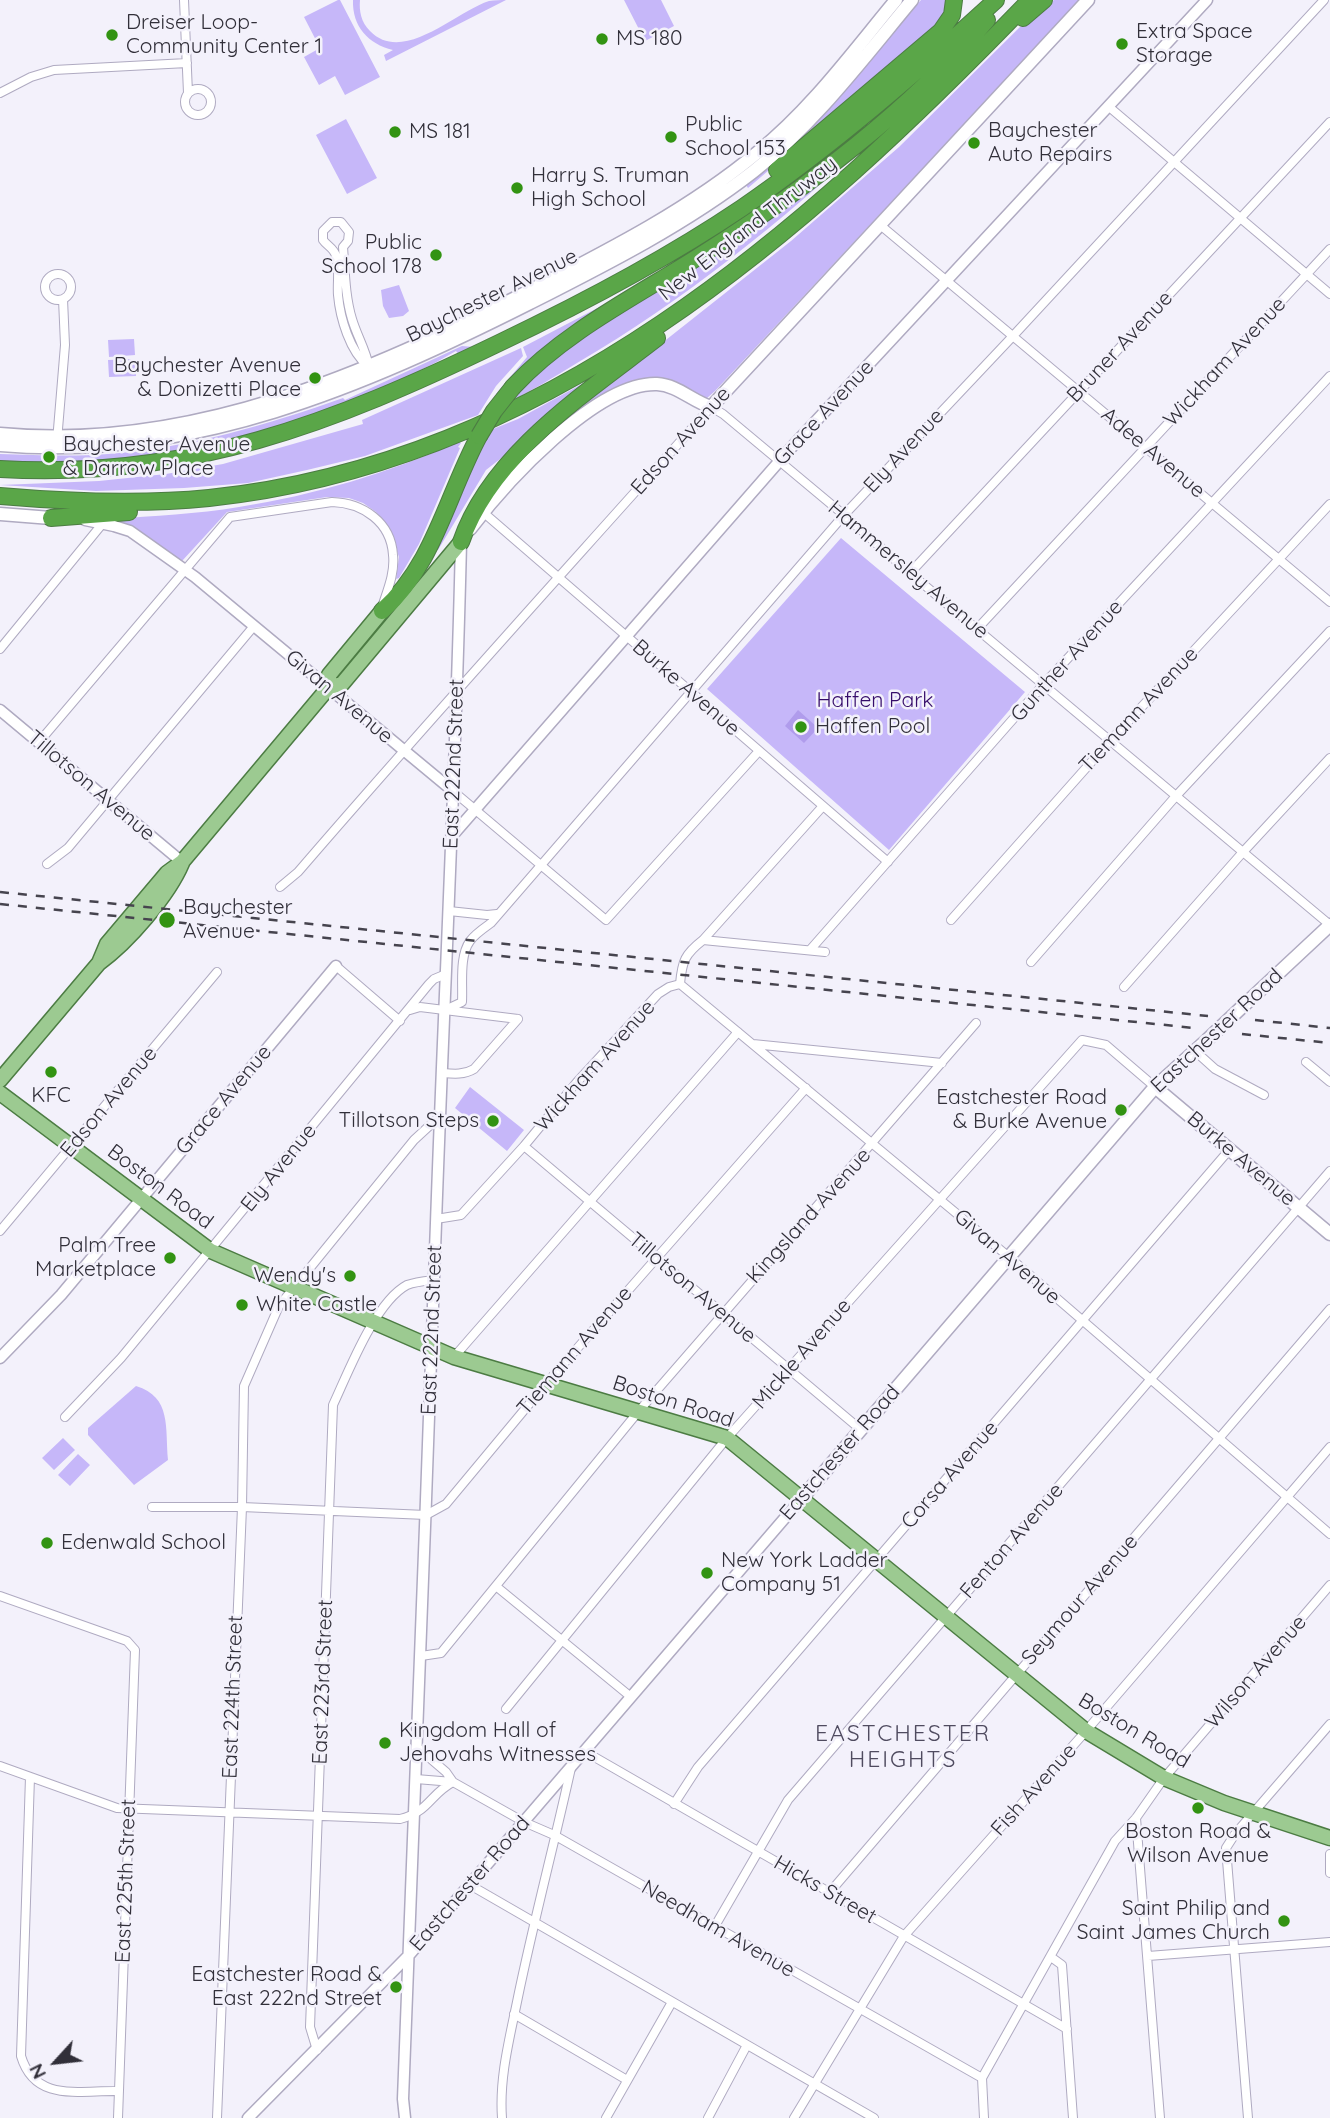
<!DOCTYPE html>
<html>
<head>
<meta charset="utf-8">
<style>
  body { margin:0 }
  #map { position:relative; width:1330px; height:2118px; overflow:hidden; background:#f3f1fb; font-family:Quicksand,sans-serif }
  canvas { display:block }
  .north { position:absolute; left:21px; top:2027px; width:70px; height:70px; -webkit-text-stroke:5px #f3f1fb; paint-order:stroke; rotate:243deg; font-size:19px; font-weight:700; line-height:28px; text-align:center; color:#312f39 }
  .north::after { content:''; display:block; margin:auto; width:24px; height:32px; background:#312f39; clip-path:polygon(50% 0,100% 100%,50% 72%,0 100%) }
</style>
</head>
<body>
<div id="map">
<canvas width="1330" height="2118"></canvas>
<div class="north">N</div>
</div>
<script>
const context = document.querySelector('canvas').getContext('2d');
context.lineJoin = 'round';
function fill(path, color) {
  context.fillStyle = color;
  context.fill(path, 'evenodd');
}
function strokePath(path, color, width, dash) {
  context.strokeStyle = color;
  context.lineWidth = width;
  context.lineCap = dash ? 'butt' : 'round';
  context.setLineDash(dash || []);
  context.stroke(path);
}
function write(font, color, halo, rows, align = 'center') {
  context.font = font + ' Quicksand,sans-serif';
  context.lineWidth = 5;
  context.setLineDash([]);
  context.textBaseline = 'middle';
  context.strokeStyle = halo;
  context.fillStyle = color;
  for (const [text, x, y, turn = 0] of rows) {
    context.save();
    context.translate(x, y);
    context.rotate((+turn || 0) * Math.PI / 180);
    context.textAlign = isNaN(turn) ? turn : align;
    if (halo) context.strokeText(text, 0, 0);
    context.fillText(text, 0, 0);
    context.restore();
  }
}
const green = new Path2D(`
  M338 0H340L380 77 345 95 335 76 319 85 304 57 320 48 304 17Z
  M353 0H360C359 11 361 22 370 31 403 65 455 12 489 1 494 0 501 0 506 0L386 61 384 55 393 50C368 44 352 26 353 0Z
  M624 0H661L674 26 645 41Z
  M921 0H946L945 14 937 27 748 188 746 185C813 132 866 66 921 0Z
  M1054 0H1080L715 391 706 399 674 384 616 390 499 487 528 449 791 241 899 147 1027 20Z
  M346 119 377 178 347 194 316 135Z
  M873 137C781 222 685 300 577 363 554 377 532 391 508 402L539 367Z
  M399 285 409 311 403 316 389 318 383 306 381 290Z
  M609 302 498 395 496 394 527 357 523 347Z
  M134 339 135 355 109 357 108 340Z
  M462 346 474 347 459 355 456 351C405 381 350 403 294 421 196 452 104 469 0 461V454C36 455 72 457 108 454 188 448 267 425 343 398L345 400Z
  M521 348 523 356 496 386 478 415 365 456 307 470 248 483 184 488 96 491 0 485 99 481 166 474 223 464 363 424 362 420Z
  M135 359 136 376 109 377 108 360Z
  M591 379 518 445 486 470 438 550 434 547 488 431 518 419Z
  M459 442 461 443 458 447 460 448 419 544 399 578 396 579 399 557 388 526 376 512 363 503 349 498 327 497 227 512 182 561 177 560 151 539 111 519C154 516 197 514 239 507 315 495 388 473 459 442Z
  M841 538 1025 692 889 850 707 689Z
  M470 1087 524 1130 507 1151 455 1108Z
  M136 1386C172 1397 165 1428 168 1460L134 1485 88 1435V1428Z
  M63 1438 75 1450 54 1470 42 1458Z
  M78 1454 90 1465 70 1486 58 1475Z`);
const water = new Path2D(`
  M798 710 818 728 804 743 785 726Z`);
const minor = new Path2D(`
  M184 0 188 93
  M185 102a13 13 0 1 1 26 0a13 13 0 1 1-26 0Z
  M0 93 31 77 54 70 187 63
  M1108 106 1330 294
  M879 224 1330 602
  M45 287a13 13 0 1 1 26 0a13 13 0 1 1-26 0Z
  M368 366C350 352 340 318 338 295 337 283 340 268 336 256 334 248 327 246 323 240V231L332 222H341L349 232 348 241 343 247C345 271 345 296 352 319 357 336 366 350 369 367
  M57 441 65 345 63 299
  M484 513 888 862
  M910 573 1330 122
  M977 629 1330 249
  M0 649 103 523
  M39 742 230 517 332 502C363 503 391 522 393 555 395 572 388 589 383 604
  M453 791 606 920 759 751
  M47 864 68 848 254 626
  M280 887 298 872C433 715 573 562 711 407L723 414 844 515 910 573 1330 925
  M449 911 487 915 497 914
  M951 920 1110 741 1330 504
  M703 940 825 952
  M810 950 1043 685 1330 376
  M1031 962 1176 796 1330 631
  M336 966 400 1021
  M680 984 1009 1257 1330 1534
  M680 984C682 961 685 954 703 940L823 806
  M1124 987 1243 852 1330 758
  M410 1010 420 1007 518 1019
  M445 1010 462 1002C463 984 459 956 470 941 475 934 484 928 491 923L844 515 1013 336 1324 0
  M753 1044 942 1063
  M1195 1051 1215 1069 1264 1095
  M1306 1062 1330 1082
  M442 1073C454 1074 464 1075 474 1069L518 1019
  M524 1146 860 1429
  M436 1219 461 1215 524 1146 577 1082 658 994 669 987 680 984
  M0 1231 217 972
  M454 1357 738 1032
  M65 1417 121 1358 429 984 434 979 446 974
  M152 1507H242L426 1515 446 1504 545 1385 806 1088
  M497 1587 631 1697
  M0 1596 127 1641 135 1650 118 2118
  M421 1656 441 1653 638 1412 976 1023
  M506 1709 727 1438 1082 1040 1106 1045 1155 1087
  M418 1748 446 1772 453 1782
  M584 1751 1067 2029
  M0 1766 117 1808 400 1819C429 1812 430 1794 453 1782
  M30 1777 21 2056C35 2103 80 2090 118 2091
  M416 1779 453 1782 524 1822 554 1835 982 2078
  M674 1804 698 1767 1230 1149
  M1136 1818 1160 2118
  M1330 1854V1873
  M470 1885 874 2118
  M830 1892 1330 1309
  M715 1926 788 1800 1330 1171
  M1148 1956 1330 1942
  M1051 1957 1062 1965 1073 2118
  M514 2014 627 2080
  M317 2050 310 2027 333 1405C348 1373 375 1302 407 1285 415 1282 425 1281 434 1280
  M982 2078 1115 1841 1136 1818 1164 1778 1330 1585
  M982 2078 984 2118
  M217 2118 242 1507 244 1386 279 1306 414 1140 440 1116
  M502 2118C499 2077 510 2037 518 1997 534 1920 554 1845 571 1768
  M606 2118 672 2002
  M708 2118 747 2045
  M794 2118 904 1936 1086 1731 1330 1447
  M1248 2118 1226 1848 1235 1834 1330 1724`);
const tertiary = new Path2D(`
  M85 520 114 526 130 531 195 577 453 791
  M0 710 182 862
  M452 836 790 449 1207 0
  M0 1358 61 1295 336 966
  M248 2118 410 1954 802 1498
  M405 2118 403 2099C416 1807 425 1515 436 1223 444 996 456 769 461 542`);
const secondary = new Path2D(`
  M0 434C190 452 368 373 533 289 611 249 691 208 758 152 812 108 852 53 896 0
  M0 445C190 462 365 386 530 303 607 264 686 224 754 171 815 123 862 60 912 0
  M0 514 51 518
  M470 529C505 483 596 382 657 384 677 385 692 401 711 407L1088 0
  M1241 1008 1330 925
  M1155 1087 1330 1234
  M802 1498 1155 1087 1207 1040`);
const primary = new Path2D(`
  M329 687V675L382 611
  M99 963 107 944 167 873 182 862 329 687 342 684 461 542
  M0 1080 99 963C128 942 168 896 182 863
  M0 1093 211 1251 454 1357 727 1438 1086 1731 1164 1778 1224 1803 1330 1838`);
const motorway = new Path2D(`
  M1023 18 1044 0
  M777 170 941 31 952 15 954 0
  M513 387C567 329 643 293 709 250 810 185 908 112 987 20
  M0 469C189 480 333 423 499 343 583 303 665 260 742 208 832 146 915 74 996 0
  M0 496C70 502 139 505 209 498 546 463 804 234 1030 0
  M51 518 129 512
  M461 542C491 454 586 393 657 338
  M382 611C434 565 447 495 479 436`);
const rail = new Path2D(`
  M0 892 1208 1016
  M0 904 1194 1028
  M1255 1020 1330 1028
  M1242 1034 1330 1043`);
const secondaryBridge = new Path2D(`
  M1207 1040 1241 1008`);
const motorwayBridge = new Path2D(`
  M479 436 494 411 513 387`);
const markers = [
  [112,35,7,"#329312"],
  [602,39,7,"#329312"],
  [1122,44,7,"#329312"],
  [395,132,7,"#329312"],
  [671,137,7,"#329312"],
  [974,143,7,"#329312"],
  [517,188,7,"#329312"],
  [436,255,7,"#329312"],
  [315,378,7,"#329312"],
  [49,457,7,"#329312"],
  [801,727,7,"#329312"],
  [167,920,9,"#329312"],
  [51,1072,7,"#329312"],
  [1121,1110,7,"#329312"],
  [493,1121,7,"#329312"],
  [170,1258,7,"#329312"],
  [350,1276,7,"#329312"],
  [242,1305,7,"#329312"],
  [47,1543,7,"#329312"],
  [707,1573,7,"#329312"],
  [385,1743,7,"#329312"],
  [1198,1808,7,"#329312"],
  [1284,1921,7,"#329312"],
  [396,1987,7,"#329312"]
];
const poiNames = [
  ["Dreiser Loop-",126,23],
  ["Community Center 1",126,47],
  ["Extra Space",1136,32],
  ["Storage",1136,56],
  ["MS 180",616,39],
  ["Public",685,125],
  ["School 153",685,149],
  ["Baychester",988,131],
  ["Auto Repairs",988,155],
  ["MS 181",409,132],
  ["Harry S. Truman",531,176],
  ["High School",531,200],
  ["Public",422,243,"right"],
  ["School 178",422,267,"right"],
  ["Baychester Avenue",301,366,"right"],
  ["& Donizetti Place",301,390,"right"],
  ["Baychester Avenue",63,445],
  ["& Darrow Place",63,469],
  ["Haffen Pool",815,727],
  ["Baychester",183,908],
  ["Avenue",183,932],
  ["KFC",51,1096,"center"],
  ["Eastchester Road",1107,1098,"right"],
  ["& Burke Avenue",1107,1122,"right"],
  ["Tillotson Steps",479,1121,"right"],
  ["Palm Tree",156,1246,"right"],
  ["Marketplace",156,1270,"right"],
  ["Wendy's",336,1276,"right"],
  ["White Castle",256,1305],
  ["Edenwald School",61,1543],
  ["New York Ladder",721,1561],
  ["Company 51",721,1585],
  ["Kingdom Hall of",399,1731],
  ["Jehovahs Witnesses",399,1755],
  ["Boston Road &",1198,1832,"center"],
  ["Wilson Avenue",1198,1856,"center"],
  ["Saint Philip and",1270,1909,"right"],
  ["Saint James Church",1270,1933,"right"],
  ["Eastchester Road &",382,1975,"right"],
  ["East 222nd Street",382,1999,"right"]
];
const streetNames = [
  ["New England Thruway",748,229,-38],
  ["Baychester Avenue",492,296,-26],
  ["Bruner Avenue",1120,347,-47],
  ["Wickham Avenue",1225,362,-47],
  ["Grace Avenue",824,413,-47],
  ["Edson Avenue",681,441,-48],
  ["Ely Avenue",904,451,-47],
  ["Adee Avenue",1153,453,40],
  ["Hammersley Avenue",908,570,40],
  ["Gunther Avenue",1067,661,-48],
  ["Burke Avenue",686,688,41],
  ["Givan Avenue",339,697,40],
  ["Tiemann Avenue",1139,710,-47],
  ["East 222nd Street",454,764,-88],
  ["Tillotson Avenue",91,786,40],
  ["Eastchester Road",1217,1031,-43],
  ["Wickham Avenue",595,1066,-48],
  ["Grace Avenue",224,1100,-50],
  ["Edson Avenue",109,1102,-50],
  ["Burke Avenue",1241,1159,40],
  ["Ely Avenue",279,1168,-51],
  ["Boston Road",160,1187,37],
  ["Kingsland Avenue",809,1216,-48],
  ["Givan Avenue",1007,1257,41],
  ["Tillotson Avenue",692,1288,40],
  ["East 222nd Street",432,1330,-88],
  ["Tiemann Avenue",575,1351,-49],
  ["Mickle Avenue",802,1354,-49],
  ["Boston Road",673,1402,18],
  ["Eastchester Road",840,1453,-49],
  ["Corsa Avenue",950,1475,-49],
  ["Fenton Avenue",1012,1541,-49],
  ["Seymour Avenue",1080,1600,-49],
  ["Wilson Avenue",1256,1672,-49],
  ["East 223rd Street",323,1682,-88],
  ["East 224th Street",233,1697,-88],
  ["Boston Road",1134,1731,31],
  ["Fish Avenue",1034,1790,-48],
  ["East 225th Street",126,1881,-88],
  ["Eastchester Road",470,1884,-49],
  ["Hicks Street",825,1890,30],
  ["Needham Avenue",718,1929,30]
];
const parkNames = [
  ["Haffen Park",875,701]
];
const neighbourhoodNames = [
  ["EASTCHESTER",903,1734],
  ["HEIGHTS",903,1760]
];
fill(green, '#c6b7f9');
fill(water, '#b09cec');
strokePath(minor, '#afaac1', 10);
strokePath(tertiary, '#afaac1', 13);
strokePath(secondary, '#afaac1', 15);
strokePath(primary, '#4c7c43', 17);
strokePath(motorway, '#4c7c43', 18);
strokePath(minor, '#fff', 8);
strokePath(tertiary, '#fff', 10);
strokePath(secondary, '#fff', 12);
strokePath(primary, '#9cca91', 14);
strokePath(motorway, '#5aa648', 16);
strokePath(rail, '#46444e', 2.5, [9, 9]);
strokePath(secondaryBridge, '#afaac1', 15, []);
strokePath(motorwayBridge, '#4c7c43', 18, []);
strokePath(secondaryBridge, '#fff', 12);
strokePath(motorwayBridge, '#5aa648', 16);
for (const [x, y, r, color] of markers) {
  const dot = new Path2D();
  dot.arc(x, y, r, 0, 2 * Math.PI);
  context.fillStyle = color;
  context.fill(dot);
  strokePath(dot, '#f3f1fb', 2.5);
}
write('21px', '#312f39', '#f3f1fb', poiNames, 'left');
write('21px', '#312f39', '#f3f1fb', streetNames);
write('21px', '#350c6a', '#f3f1fb', parkNames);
context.letterSpacing = '2px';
write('23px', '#4f4b5f', '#f3f1fb', neighbourhoodNames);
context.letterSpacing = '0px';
</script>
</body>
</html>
